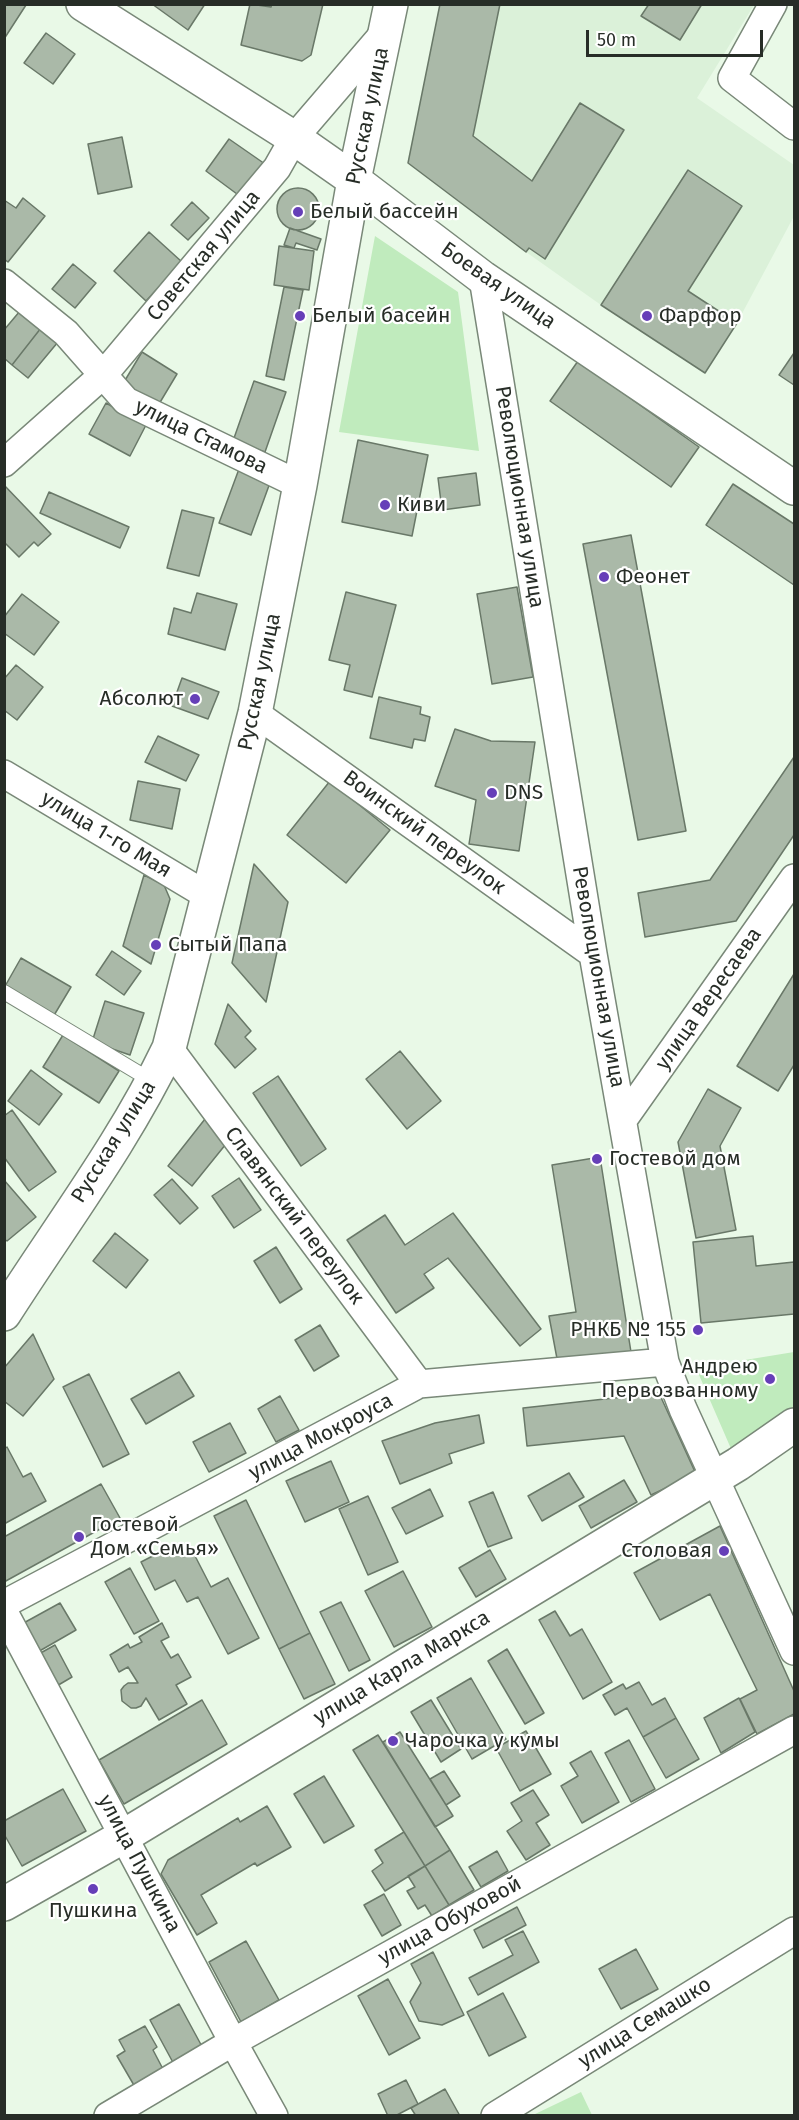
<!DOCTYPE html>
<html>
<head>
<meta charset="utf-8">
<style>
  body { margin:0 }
  #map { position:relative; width:799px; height:2120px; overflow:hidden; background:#e9f9e7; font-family:"Fira Sans",sans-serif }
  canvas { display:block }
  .frame { position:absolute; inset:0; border:6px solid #272d27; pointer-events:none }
  .scale { position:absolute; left:586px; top:30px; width:177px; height:27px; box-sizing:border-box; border:3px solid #272d27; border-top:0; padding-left:8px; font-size:18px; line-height:21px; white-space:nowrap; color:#272d27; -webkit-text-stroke:4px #fff; paint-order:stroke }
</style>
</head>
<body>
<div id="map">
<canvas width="799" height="2120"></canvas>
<div class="frame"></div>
<div class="scale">50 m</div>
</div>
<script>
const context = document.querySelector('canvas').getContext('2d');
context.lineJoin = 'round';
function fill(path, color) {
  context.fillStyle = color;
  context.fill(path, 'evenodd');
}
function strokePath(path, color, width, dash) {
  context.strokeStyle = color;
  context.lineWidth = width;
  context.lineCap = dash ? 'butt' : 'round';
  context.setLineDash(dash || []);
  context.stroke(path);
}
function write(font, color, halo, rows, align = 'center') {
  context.font = font + ' "Fira Sans",sans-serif';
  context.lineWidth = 4.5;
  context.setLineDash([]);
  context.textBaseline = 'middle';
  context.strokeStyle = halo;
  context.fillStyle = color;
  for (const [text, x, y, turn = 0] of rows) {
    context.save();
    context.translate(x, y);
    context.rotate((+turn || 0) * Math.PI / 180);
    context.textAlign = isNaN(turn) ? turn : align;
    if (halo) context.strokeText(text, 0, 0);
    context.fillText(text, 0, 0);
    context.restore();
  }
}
const built = new Path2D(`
  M440 5H754L697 98 794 165V216L737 323 705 373 601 305 526 252 408 163Z`);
const green = new Path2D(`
  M375 236 458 292 479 451 339 432Z
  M794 1352V1409L732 1451 696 1368Z
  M581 2092 592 2115H533Z`);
const building = new Path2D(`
  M4 4 26 5 4 39Z
  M152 4H205L188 30Z
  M250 4 271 7 272 4H323L311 55 302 61 241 45Z
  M440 4H500L473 136 532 181 580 103 624 130 545 259 529 248 526 252 408 163Z
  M649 4H702L680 40 641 16Z
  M46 33 75 54 53 84 24 63Z
  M122 137 132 187 98 194 88 144Z
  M229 139 265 164 241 197 206 171Z
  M688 170 742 206 688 291 737 323 705 373 601 305Z
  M277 209a21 21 0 1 1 42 0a21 21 0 1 1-42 0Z
  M23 198 45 216 8 262 4 259V200L16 208Z
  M192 202 209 218 188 240 171 225Z
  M290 228 321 239 317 250 296 243 294 248 284 245Z
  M149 232 182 262 146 301 114 271Z
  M279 246 314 251 309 290 274 285Z
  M73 264 96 283 75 308 52 289Z
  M284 287 303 290 284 380 266 376Z
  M20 311 41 328 12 365 4 358V330Z
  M41 328 58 342 28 378 12 365Z
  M142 352 177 374 156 409 121 387Z
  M794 353V385L779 375Z
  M578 361 699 447 671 487 550 401Z
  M254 381 286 392 265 452 233 441Z
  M106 403 146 425 130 456 89 434Z
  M358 440 428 455 412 536 342 522Z
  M239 469 271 480 251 535 219 523Z
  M476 473 480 505 442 510 438 478Z
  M733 484 794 524V585L706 525Z
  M4 485 51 534 38 546 34 542 19 557 4 542Z
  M49 492 129 527 120 548 40 513Z
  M182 510 214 518 199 576 167 568Z
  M631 535 686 831 638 840 583 544Z
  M517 587 533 677 492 684 477 594Z
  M346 592 396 605 372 697 344 690 350 665 329 660Z
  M197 593 237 604 225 650 168 634 174 608 191 613Z
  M22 594 59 622 34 655 4 633V617Z
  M16 665 43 687 17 720 4 710V679Z
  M182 678 219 692 208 719 172 706Z
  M379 697 421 707 420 714 430 717 425 741 414 739 412 748 370 738Z
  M455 729 491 741 535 742 519 851 469 844 476 800 435 786Z
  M158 736 199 755 186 781 145 762Z
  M794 757V835L736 921 645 937 638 893 710 880Z
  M138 781 180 789 172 829 130 820Z
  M330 781 390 830 346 883 287 835Z
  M254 864 288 902 266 1002 232 963Z
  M144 875 164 885 170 899 151 964 123 946Z
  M112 951 141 971 124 995 96 975Z
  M21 958 71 987 53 1017 4 988Z
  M794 974V1065L778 1091 737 1066Z
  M105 1001 144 1013 130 1055 92 1042Z
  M228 1004 251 1031 245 1037 256 1049 235 1068 215 1044Z
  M63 1035 119 1071 99 1103 43 1067Z
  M400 1051 441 1101 407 1129 366 1079Z
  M31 1070 62 1094 39 1125 8 1101Z
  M278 1076 326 1149 301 1166 253 1093Z
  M708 1089 741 1108 720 1146 736 1230 696 1238 678 1142Z
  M12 1110 56 1172 29 1191 4 1157V1116Z
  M205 1119 230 1139 192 1186 168 1166Z
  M600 1157 631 1352 558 1364 549 1316 576 1312 552 1165Z
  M239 1178 261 1210 234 1228 212 1196Z
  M172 1179 198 1208 180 1224 154 1195Z
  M4 1180 36 1217 7 1241 4 1239Z
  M453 1213 541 1329 520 1346 448 1258 424 1274 434 1288 396 1313 347 1240 385 1215 405 1245Z
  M115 1233 148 1260 126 1288 93 1261Z
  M753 1236 756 1266 794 1262V1314L701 1323 693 1242Z
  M276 1247 302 1289 280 1303 254 1261Z
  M320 1325 339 1356 314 1371 295 1340Z
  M33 1334 54 1379 23 1416 4 1401V1368Z
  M179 1372 194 1396 146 1424 131 1399Z
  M89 1374 129 1454 103 1467 63 1387Z
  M659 1393 696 1474 651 1495 624 1436 527 1446 523 1408Z
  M280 1396 299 1430 276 1442 258 1409Z
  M479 1415 484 1443 449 1454 452 1463 400 1484 382 1441 435 1423Z
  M230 1423 246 1453 209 1472 193 1442Z
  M7 1447 23 1477 31 1473 46 1501 4 1524V1449Z
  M331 1461 349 1502 305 1522 286 1481Z
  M569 1473 584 1497 542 1521 528 1496Z
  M624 1480 637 1502 591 1528 579 1506Z
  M101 1484 120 1518 4 1582V1537Z
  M430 1489 443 1516 406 1534 392 1508Z
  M493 1492 512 1538 488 1547 469 1502Z
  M368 1496 398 1562 368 1575 339 1509Z
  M246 1500 310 1633 279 1649 214 1516Z
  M720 1526 794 1691V1714L757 1734 740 1699 757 1690 710 1594 660 1620 634 1573Z
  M176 1544 183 1557 193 1552 211 1587 228 1578 259 1638 228 1654 198 1597 187 1602 175 1580 155 1590 141 1562Z
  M490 1550 506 1579 476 1597 459 1568Z
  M130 1568 159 1621 134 1634 105 1582Z
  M403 1571 432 1627 394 1647 365 1591Z
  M341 1602 370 1660 349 1671 320 1612Z
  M60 1603 76 1630 36 1653 20 1625Z
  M555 1611 570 1636 582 1629 612 1682 583 1699 539 1620Z
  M162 1623 169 1637 161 1641 171 1658 178 1654 191 1677 176 1685 187 1704 159 1720 146 1698 141 1706 136 1708H131L122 1701 121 1690 124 1686 128 1683H138L128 1667 119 1672 110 1655 128 1644 130 1648 142 1642 139 1637Z
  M310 1633 335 1684 304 1699 279 1649Z
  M55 1645 72 1677 55 1687 37 1655Z
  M507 1649 544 1713 525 1724 488 1661Z
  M471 1678 506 1739 472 1759 437 1698Z
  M639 1682 652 1705 665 1698 676 1718 643 1737 627 1708 615 1715 603 1695 623 1684 626 1689Z
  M739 1698 755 1732 721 1753 704 1718Z
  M202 1700 227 1744 124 1804 99 1760Z
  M431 1700 461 1749 441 1762 411 1712Z
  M676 1718 699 1759 666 1778 643 1737Z
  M526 1731 551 1774 520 1791 496 1748Z
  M400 1732 453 1816 435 1827 383 1742Z
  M378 1735 450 1850 425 1866 353 1750Z
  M629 1740 655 1789 631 1802 605 1753Z
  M591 1751 619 1802 582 1823 561 1786 578 1776 570 1763Z
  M444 1771 460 1796 446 1805 430 1779Z
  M324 1776 354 1826 324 1843 294 1794Z
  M63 1789 86 1831 22 1866 4 1834V1821Z
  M533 1790 549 1815 536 1823 550 1845 526 1860 507 1831 522 1821 511 1803Z
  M267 1806 291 1847 257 1866 255 1863 201 1895 217 1923 197 1935 161 1874 168 1860 238 1818 240 1822Z
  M404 1832 425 1866 385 1891 372 1871 383 1863 375 1850Z
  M450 1850 474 1890 449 1905 425 1866Z
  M497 1851 508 1871 481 1887 469 1867Z
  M425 1866 449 1905 432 1916 425 1905 418 1909 407 1891 415 1887 408 1876Z
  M384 1894 401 1925 382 1936 364 1905Z
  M517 1907 526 1925 483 1948 474 1930Z
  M523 1931 539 1962 478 1995 469 1978 513 1955 505 1940Z
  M246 1941 279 2000 241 2022 209 1962Z
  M636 1949 658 1989 621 2009 599 1969Z
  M433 1952 464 2015 442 2025 419 2021 410 2002 421 1983 411 1964Z
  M388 1979 420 2038 389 2055 358 1996Z
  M503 1993 526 2037 489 2056 467 2012Z
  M179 2004 205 2052 176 2068 150 2020Z
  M145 2026 157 2047 153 2050 164 2071 135 2087 117 2056 125 2051 119 2040Z
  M406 2080 418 2104 395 2116H388L378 2094Z
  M445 2089 460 2116H416L411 2108Z`);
const lane = new Path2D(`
  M4 992 152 1081`);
const street = new Path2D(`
  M773 4 732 78 794 126
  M483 278 593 954 665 1362 683 1409 794 1651
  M4 283 66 333 126 401 300 485
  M4 463 104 374 277 168 294 138 385 32
  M255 713 593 954
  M4 774 208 896
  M169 1048 419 1384
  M623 1120 794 878
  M4 1604 419 1384 665 1362
  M4 1612 233 2042 274 2116
  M108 2116 233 2042 794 1730
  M495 2116 794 1931`);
const secondary = new Path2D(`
  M83 4 294 138 354 180 483 278 794 488
  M4 1314C60 1226 124 1142 169 1048L255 713 300 485 354 180 391 4
  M4 1904 124 1836 738 1464 794 1425`);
const markers = [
  [298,212,6,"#663fb8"],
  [300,316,6,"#663fb8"],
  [647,316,6,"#663fb8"],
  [385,505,6,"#663fb8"],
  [604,577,6,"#663fb8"],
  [195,699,6,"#663fb8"],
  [492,793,6,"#663fb8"],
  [156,945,6,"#663fb8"],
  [597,1159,6,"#663fb8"],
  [698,1330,6,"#663fb8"],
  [770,1379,6,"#663fb8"],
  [79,1537,6,"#663fb8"],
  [724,1551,6,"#663fb8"],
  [393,1741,6,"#663fb8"],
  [93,1889,6,"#663fb8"]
];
const streetNames = [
  ["Русская улица",368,116,-78],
  ["Советская улица",204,256,-50],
  ["Боевая улица",498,286,35],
  ["улица Стамова",201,437,26],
  ["Революционная улица",519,497,81],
  ["Русская улица",260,682,-78],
  ["Воинский переулок",424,833,36],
  ["улица 1-го Мая",106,835,31],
  ["Революционная улица",598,977,80],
  ["улица Вересаева",709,999,-55],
  ["Русская улица",114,1142,-58],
  ["Славянский переулок",294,1216,53],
  ["улица Мокроуса",321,1437,-28],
  ["улица Карла Маркса",402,1668,-31],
  ["улица Пушкина",139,1864,62],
  ["улица Обуховой",450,1921,-29],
  ["улица Семашко",645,2023,-32]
];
const poiNames = [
  ["Белый баcсейн",310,212],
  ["Белый басейн",312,316],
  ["Фарфор",659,316],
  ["Киви",397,505],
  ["Феонет",616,577],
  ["Абсолют",183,699,"right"],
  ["DNS",504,793],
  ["Сытый Папа",168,945],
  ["Гостевой дом",609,1159],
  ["РНКБ № 155",686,1330,"right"],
  ["Андрею",758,1367,"right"],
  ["Первозванному",758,1391,"right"],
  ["Гостевой",91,1525],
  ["Дом «Семья»",91,1549],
  ["Столовая",712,1551,"right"],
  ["Чарочка у кумы",405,1741],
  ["Пушкина",93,1911,"center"]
];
fill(built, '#dbf1d9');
fill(green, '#c0ebbd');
fill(building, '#aab9a8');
strokePath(building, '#697868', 1.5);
strokePath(lane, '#798878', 16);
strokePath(street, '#798878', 30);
strokePath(secondary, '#798878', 36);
strokePath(lane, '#fff', 14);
strokePath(street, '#fff', 27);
strokePath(secondary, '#fff', 33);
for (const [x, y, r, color] of markers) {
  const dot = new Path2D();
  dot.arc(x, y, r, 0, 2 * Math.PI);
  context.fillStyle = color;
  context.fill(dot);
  strokePath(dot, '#fff', 2);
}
write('21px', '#272d27', '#fff', streetNames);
write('21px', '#272d27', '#fff', poiNames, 'left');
</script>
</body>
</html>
